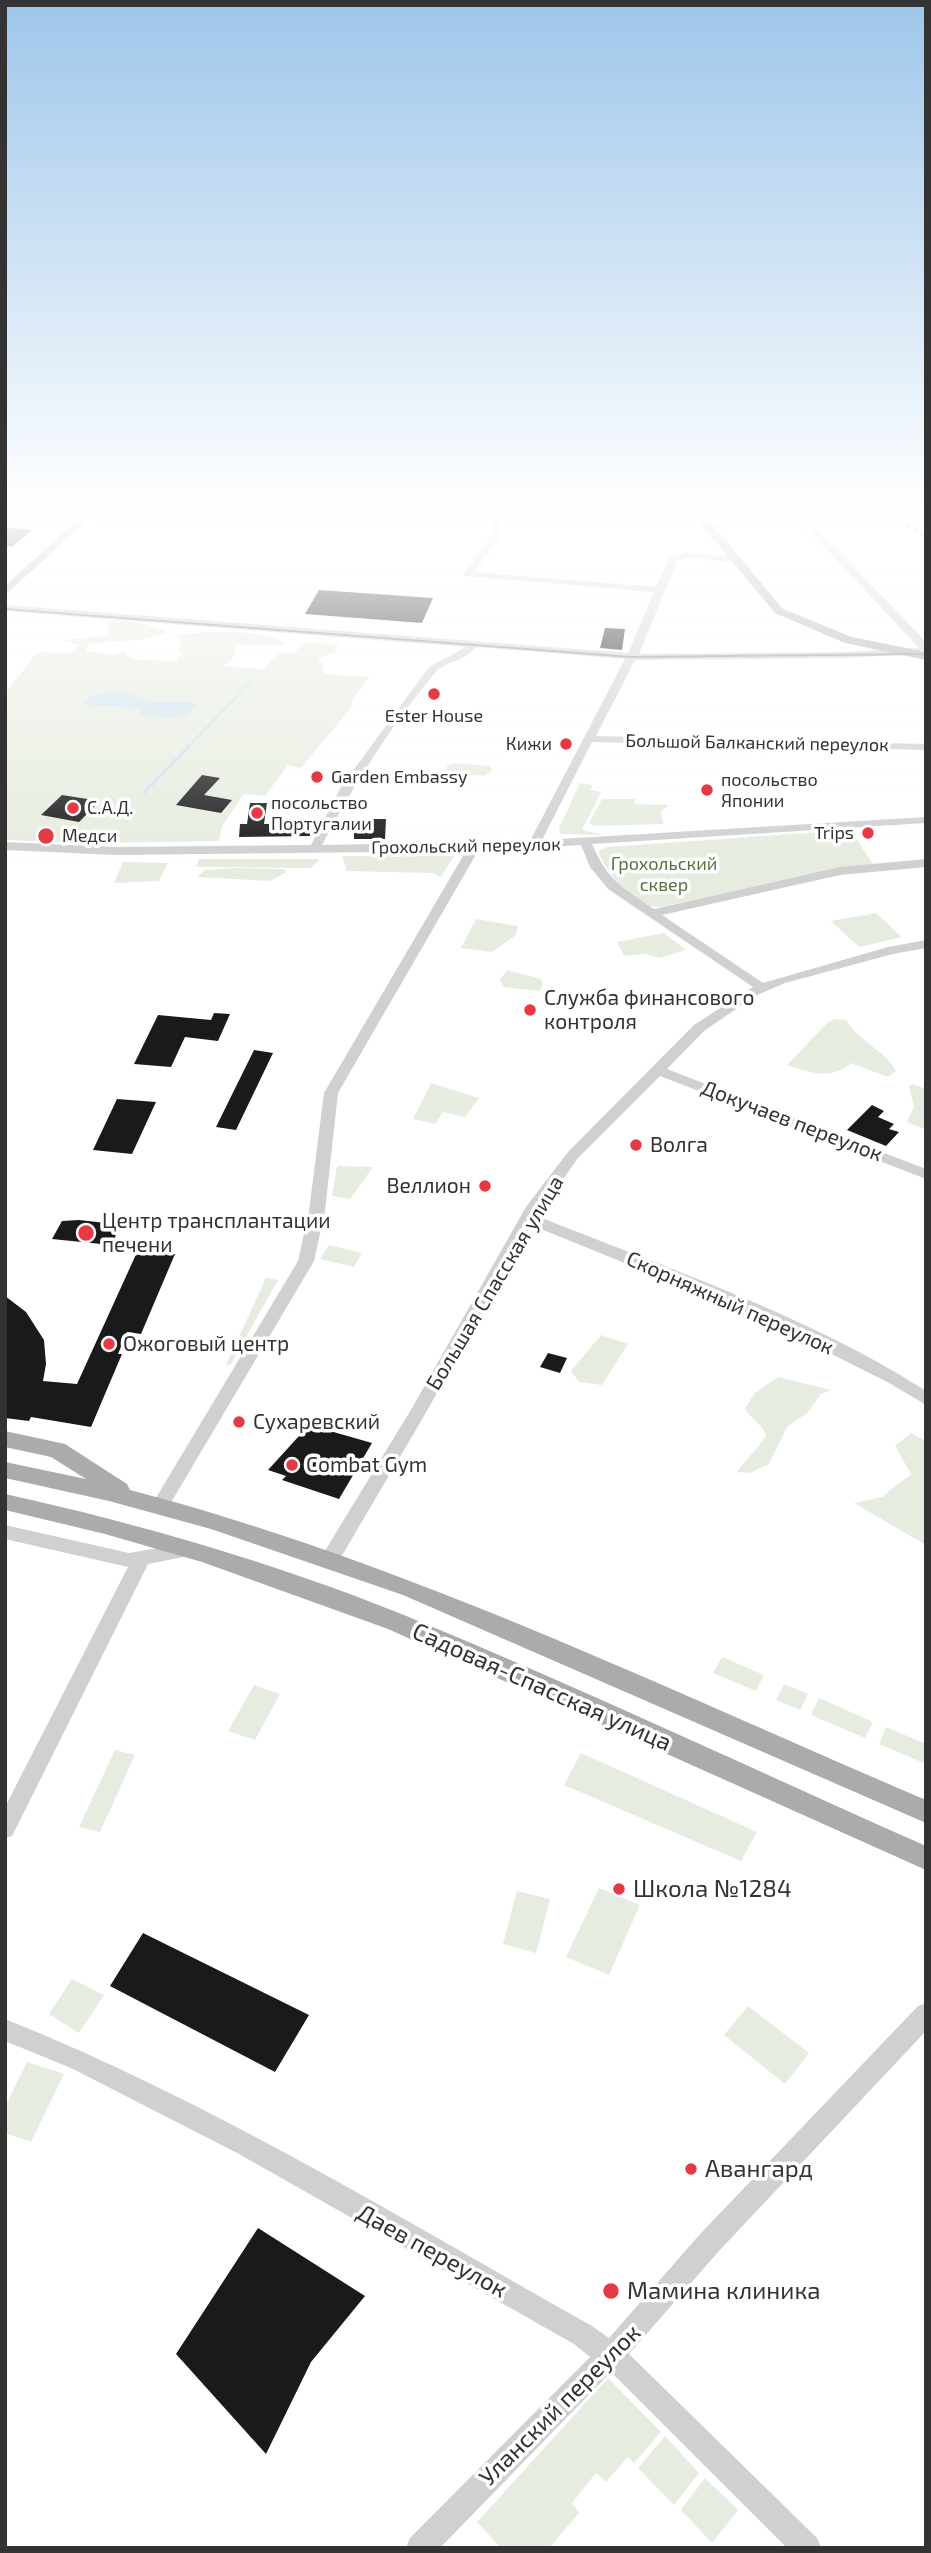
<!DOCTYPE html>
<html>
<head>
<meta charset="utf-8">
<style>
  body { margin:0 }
  #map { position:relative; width:931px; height:2553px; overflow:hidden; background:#fff; font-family:"Exo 2",sans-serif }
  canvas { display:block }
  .frame { position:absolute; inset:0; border:7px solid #333; pointer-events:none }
</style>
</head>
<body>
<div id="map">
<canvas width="931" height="2553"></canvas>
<div class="frame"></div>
</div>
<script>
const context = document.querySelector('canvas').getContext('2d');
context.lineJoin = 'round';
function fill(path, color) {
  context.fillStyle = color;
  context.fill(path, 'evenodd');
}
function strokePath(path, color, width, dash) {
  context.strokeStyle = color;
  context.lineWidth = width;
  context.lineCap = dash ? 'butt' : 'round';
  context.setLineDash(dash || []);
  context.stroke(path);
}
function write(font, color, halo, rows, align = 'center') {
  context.font = font + ' "Exo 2",sans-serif';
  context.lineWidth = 7;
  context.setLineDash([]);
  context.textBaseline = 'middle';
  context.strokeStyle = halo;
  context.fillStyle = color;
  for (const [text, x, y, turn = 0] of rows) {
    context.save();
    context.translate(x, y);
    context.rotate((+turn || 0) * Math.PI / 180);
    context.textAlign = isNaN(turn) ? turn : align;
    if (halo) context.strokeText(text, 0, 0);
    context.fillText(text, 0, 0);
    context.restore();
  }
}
const green = new Path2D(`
  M112 620 143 623 167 632 145 639 95 643 88 645 86 651 114 655 124 651 132 659 179 662 176 659 183 654 178 649 182 642 176 637 179 635C204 631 262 629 284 642L283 645H236L233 658 223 666 263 669 278 654 294 653 305 642 338 645 335 652 318 658 324 668 323 674 370 677 351 701 353 705 301 768 288 765 265 796 244 794 222 826 219 841 99 843 5 840V694L34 656 42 652 71 654 79 645 63 640 105 636 109 631 106 621Z
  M453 763 489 766 493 770 485 776 446 772 447 766Z
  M580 783 592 785 591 790 601 792 582 830 604 835 560 834 559 828Z
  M602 799H635V804L669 805 661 811 663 824 594 826 589 823Z
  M850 830 874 865 814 873 661 907C636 909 607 874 599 853V850L607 847Z
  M342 856H454L441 877 433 873 347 871Z
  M199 859H320L311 868 196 867Z
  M123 862 168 863 159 881 114 883Z
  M238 868 283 869 287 872 270 881 198 877 204 870Z
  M876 913 902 937 859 947 831 921Z
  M476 919 518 926 516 935 492 952 461 948Z
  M664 933 686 950 659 958 645 954 624 956 617 942Z
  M507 970 541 979 543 984 539 991 503 987 500 980Z
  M835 1019 846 1020C859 1042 885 1050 896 1071L888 1077 851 1063C831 1080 810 1073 787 1065L828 1022Z
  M431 1083 479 1098 465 1117 443 1112 435 1124 413 1119Z
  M913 1084 926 1089V1130L907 1122 914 1107 909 1086Z
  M337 1166 373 1167 350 1199 332 1196Z
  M329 1245 362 1253 354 1267 320 1259Z
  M266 1278 278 1280 231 1364 226 1365Z
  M601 1335 628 1344 602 1385 579 1382 571 1371Z
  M778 1377 831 1390 821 1394 808 1412 787 1427 769 1464 750 1473 737 1472C746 1458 759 1449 766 1435 763 1425 750 1419 745 1408L755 1393Z
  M911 1433 926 1441V1545L854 1503 882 1497 911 1474 895 1446Z
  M722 1657 764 1675 756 1691 713 1673Z
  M784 1684 808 1694 800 1710 776 1700Z
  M254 1685 280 1694 255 1740 228 1731Z
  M819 1698 873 1722 865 1738 811 1715Z
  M886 1727 926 1744V1764L879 1744Z
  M115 1750 135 1755 100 1832 79 1827Z
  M581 1753 757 1832 741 1861 564 1785Z
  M599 1888 640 1905 609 1975 566 1957Z
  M517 1891 550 1899 536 1953 503 1944Z
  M72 1979 104 1995 79 2033 49 2014Z
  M748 2006 809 2053 785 2084 724 2035Z
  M27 2062 64 2074 31 2142 5 2133V2107Z
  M608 2378 661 2432 634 2463 628 2457 606 2482 596 2473 572 2503 579 2513 549 2548H501L477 2522Z
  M665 2436 699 2473 674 2505 638 2468Z
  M705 2478 738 2510 712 2543 681 2510Z`);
const water = new Path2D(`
  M111 692 128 693 147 701 194 702 197 706C182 722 161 718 141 715L140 710C130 706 98 707 83 704L92 695Z`);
const streamFar1 = new Path2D(`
  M187 748 250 683`);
const stream = new Path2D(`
  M145 792 189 746`);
const building = new Path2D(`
  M5 527 32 530 13 546 5 547Z
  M319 590 433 598 422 623 305 614Z
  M605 628 625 629 622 650 600 648Z
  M202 775 220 778 204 795 232 800 221 813 176 805Z
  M62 795 100 801 79 822 41 815Z
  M250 803H267L264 824 311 823 310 836 239 837 240 824H247Z
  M354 819H386L385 839H354Z
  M214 1013 230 1014 218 1041 185 1037 171 1067 134 1064 158 1015 211 1020Z
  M254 1050 273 1053 236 1130 216 1127Z
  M117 1099 156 1102 132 1154 93 1150Z
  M872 1105 884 1111 878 1117 894 1124 889 1129 899 1132 886 1146 847 1130Z
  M79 1220 106 1223 105 1225 120 1227 111 1245 52 1239 62 1221Z
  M138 1250 175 1254 141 1334 127 1332 118 1354H122L91 1427 31 1417 29 1421 5 1418V1296L26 1312 44 1340 46 1364 43 1381 77 1384Z
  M548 1353 567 1358 560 1373 540 1367Z
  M309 1425 372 1443 339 1499 282 1480 286 1476 268 1470Z
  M143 1933 309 2015 275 2072 110 1986Z
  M258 2228 365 2296 311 2362 266 2454 176 2354Z`);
const minor = new Path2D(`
  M489 505H497L501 535 474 572 656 587 670 557 684 552 739 557V561L736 562 685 558 677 561 639 654 846 652 919 648 799 520 708 529 704 526 708 523 795 515 786 505H795L803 514 871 507 875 510 871 513 808 519 926 642V653L846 658 635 660 596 736 926 744V750L592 742 542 840 926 817V823L592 844C608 881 623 888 654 909L840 867 926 859V867L840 875 662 915 763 983 888 947 926 940V948L893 954 785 983 755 996 704 1031 667 1069 926 1169V1179L660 1076 578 1158 537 1216C666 1268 808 1315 926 1391V1405L889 1383 760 1318 531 1225 424 1416 337 1564 330 1566 323 1564 321 1559 323 1554 412 1408 526 1207 568 1152 694 1025 753 987 608 889 590 867 581 845 478 851 338 1093 325 1211 314 1261 166 1511 160 1513 154 1511 151 1506 298 1261 309 1211 324 1093 466 851 116 855 5 850V842L116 847 311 845 341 787 429 667 466 647 5 611V605L628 653 654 592 465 576 463 574 493 535ZM476 647 625 659 530 841 322 845C353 786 392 724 435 673 446 660 466 662 476 647Z
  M5 1525 129 1553 187 1543 193 1545 196 1550 193 1555 148 1564 12 1836 5 1838V1807L128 1567 5 1539Z
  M926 2003V2031L719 2251 629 2354 817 2538 821 2548H787L611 2372 440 2548H406L410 2538 590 2357 574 2344 239 2154 71 2068 5 2041V2019C210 2101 400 2218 592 2326L609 2338 701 2233 918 2006Z`);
const major = new Path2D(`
  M93 505H105L5 595V586Z
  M685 505H696L783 609 852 637 926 652V660L845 643 775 613Z
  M5 1431 65 1444 127 1484 130 1490C406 1562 664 1688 926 1800V1823L403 1595 211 1529 109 1501 5 1478V1462L86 1479 51 1457 5 1447Z
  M5 1494C141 1524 275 1563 404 1615 580 1687 752 1769 926 1846V1870L388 1629 202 1562 105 1534 5 1510Z`);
const tram = new Path2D(`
  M5 609 631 657 926 654`);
const rail = new Path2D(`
  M872 505 926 536`);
const markers = [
  [434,694,7,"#e63946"],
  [566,744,7,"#e63946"],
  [317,777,7,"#e63946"],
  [707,790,7,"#e63946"],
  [73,808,7,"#e63946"],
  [257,813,7,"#e63946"],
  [868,833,7,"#e63946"],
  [46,836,9,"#e63946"],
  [530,1010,7,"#e63946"],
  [636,1145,7,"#e63946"],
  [485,1186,7,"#e63946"],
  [86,1233,9,"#e63946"],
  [109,1344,7,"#e63946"],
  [239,1422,7,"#e63946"],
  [292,1465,7,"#e63946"],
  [619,1889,7,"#e63946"],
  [691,2169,7,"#e63946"],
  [611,2291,9,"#e63946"]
];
const farPoinames = [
  ["Ester House",434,716,"center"],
  ["Кижи",552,744,"right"],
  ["Garden Embassy",331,777],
  ["посольство",721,780],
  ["Японии",721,801],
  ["посольство",271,803],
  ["Португалии",271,824],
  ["С.А.Д.",87,808],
  ["Trips",854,833,"right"],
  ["Медси",62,836]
];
const farStreetnames = [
  ["Большой Балканский переулок",757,743,1],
  ["Грохольский переулок",466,846,-1]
];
const farParknames = [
  ["Грохольский",664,864],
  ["сквер",664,885]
];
const poiNames = [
  ["Служба финансового",544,998],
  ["контроля",544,1022],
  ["Волга",650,1145],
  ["Веллион",471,1186,"right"],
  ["Центр трансплантации",102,1221],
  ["печени",102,1245],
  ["Ожоговый центр",123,1344],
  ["Сухаревский",253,1422],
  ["Combat Gym",306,1465]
];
const streetNames = [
  ["Докучаев переулок",792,1121,21],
  ["Большая Спасская улица",495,1283,-59],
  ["Скорняжный переулок",730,1303,24]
];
const nearStreetnames = [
  ["Садовая-Спасская улица",542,1687,24],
  ["Даев переулок",432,2251,29],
  ["Уланский переулок",560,2405,-45]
];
const nearPoinames = [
  ["Школа №1284",633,1889],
  ["Авангард",705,2169],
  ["Мамина клиника",627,2291]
];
fill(green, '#e6ecdf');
fill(water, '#cfe2ee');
strokePath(streamFar1, '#cfe2ee', 2.5);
strokePath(stream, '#cfe2ee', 3.5);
fill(building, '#1a1a1a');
fill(minor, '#d0d0d0');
fill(major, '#ababab');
strokePath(tram, '#888', 2);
strokePath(rail, '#888', 2.5, [4.5, 3.5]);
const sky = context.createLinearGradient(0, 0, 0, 863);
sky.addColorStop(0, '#9ec6ea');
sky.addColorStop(0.59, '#fff');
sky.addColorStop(1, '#ffffff00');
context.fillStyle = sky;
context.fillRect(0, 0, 931, 863);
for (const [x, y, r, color] of markers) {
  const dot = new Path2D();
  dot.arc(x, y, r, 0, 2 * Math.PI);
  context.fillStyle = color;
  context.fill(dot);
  strokePath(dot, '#fff', 2.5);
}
write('18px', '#333', '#fff', farPoinames, 'left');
write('18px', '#333', '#fff', farStreetnames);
write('18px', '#56703f', '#fff', farParknames);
write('21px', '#333', '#fff', poiNames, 'left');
write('21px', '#333', '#fff', streetNames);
write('24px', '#333', '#fff', nearStreetnames);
write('24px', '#333', '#fff', nearPoinames, 'left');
</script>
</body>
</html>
